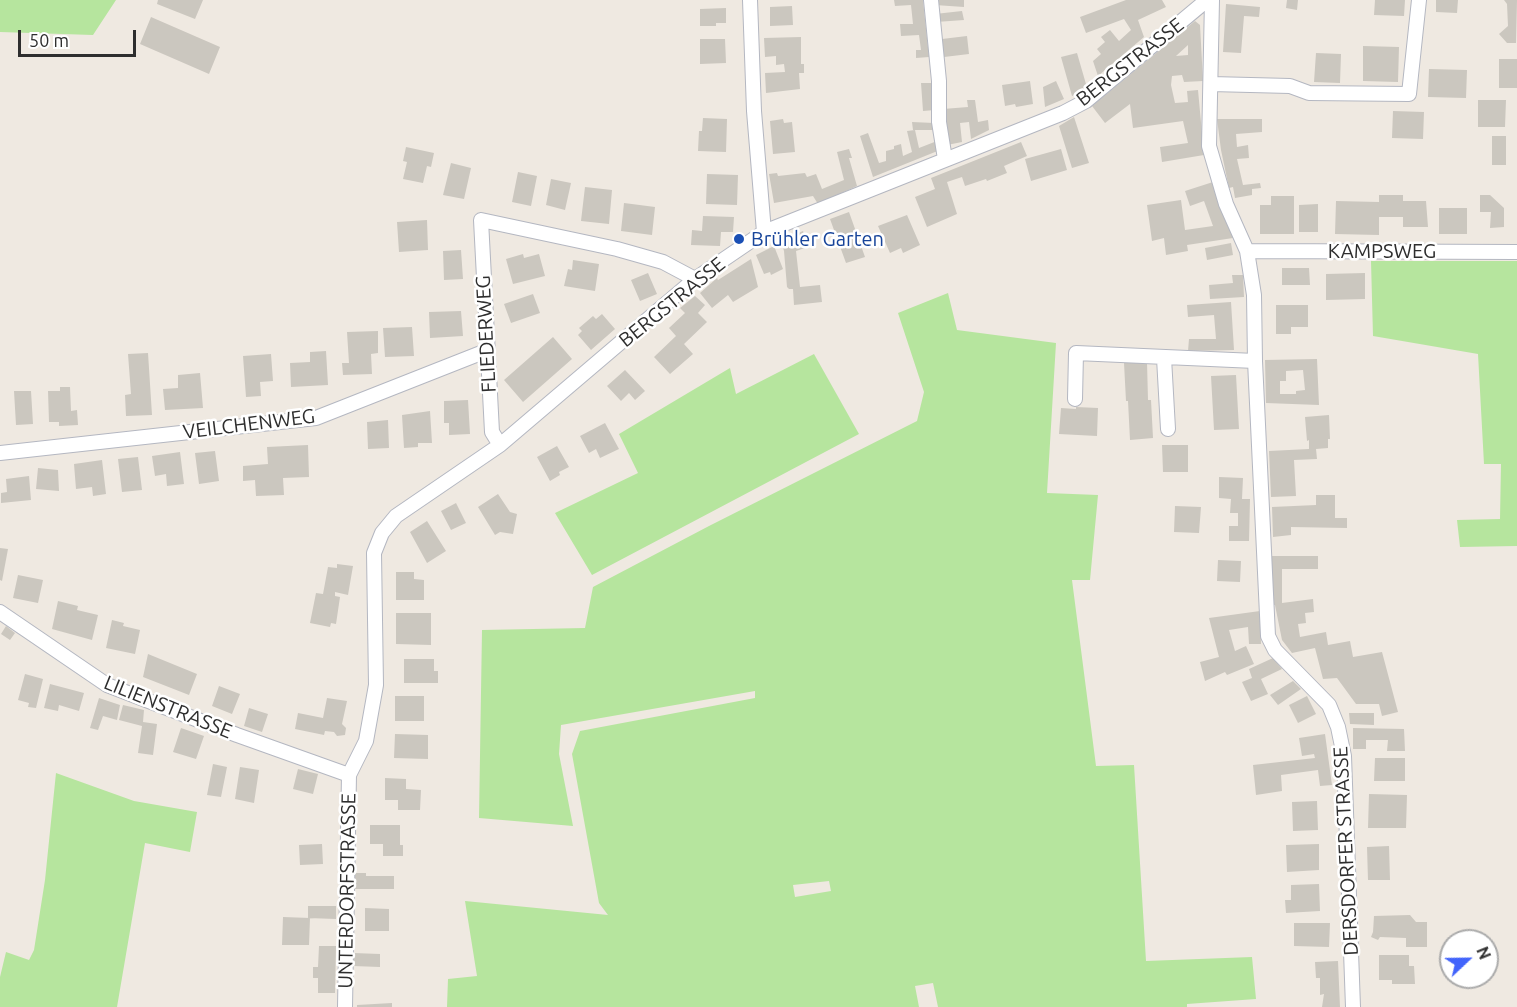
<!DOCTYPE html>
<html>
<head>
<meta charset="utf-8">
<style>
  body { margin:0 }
  #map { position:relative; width:1517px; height:1007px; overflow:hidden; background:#efe9e1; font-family:Ubuntu,sans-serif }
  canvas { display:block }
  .north { position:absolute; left:1439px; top:929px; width:60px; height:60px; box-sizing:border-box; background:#fff; border:2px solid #ababab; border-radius:50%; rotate:68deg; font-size:16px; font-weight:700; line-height:24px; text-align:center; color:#2e2e2e }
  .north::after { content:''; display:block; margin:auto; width:21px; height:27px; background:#4264fb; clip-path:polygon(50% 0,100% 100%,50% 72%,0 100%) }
  .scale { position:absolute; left:18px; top:30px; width:118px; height:27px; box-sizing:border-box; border:3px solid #2e2e2e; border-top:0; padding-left:8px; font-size:18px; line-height:21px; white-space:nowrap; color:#2e2e2e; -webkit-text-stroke:4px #fff; paint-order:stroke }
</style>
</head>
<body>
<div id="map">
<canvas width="1517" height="1007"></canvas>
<div class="north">N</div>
<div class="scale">50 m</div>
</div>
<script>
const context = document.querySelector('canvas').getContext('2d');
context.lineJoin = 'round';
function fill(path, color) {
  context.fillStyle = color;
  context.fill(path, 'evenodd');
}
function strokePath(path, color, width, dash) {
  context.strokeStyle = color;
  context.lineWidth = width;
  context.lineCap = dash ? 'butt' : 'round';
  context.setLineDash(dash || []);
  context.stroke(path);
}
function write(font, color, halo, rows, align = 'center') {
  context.font = font + ' Ubuntu,sans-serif';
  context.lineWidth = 5;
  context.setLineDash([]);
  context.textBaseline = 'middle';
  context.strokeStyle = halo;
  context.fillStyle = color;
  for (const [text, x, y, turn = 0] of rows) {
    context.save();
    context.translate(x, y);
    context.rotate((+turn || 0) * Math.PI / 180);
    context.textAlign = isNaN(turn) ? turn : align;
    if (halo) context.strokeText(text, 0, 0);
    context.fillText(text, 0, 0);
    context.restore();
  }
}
const green = new Path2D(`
  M0 0H116L93 35 0 32Z
  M1371 261H1517V546L1460 547 1457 520 1500 519 1501 464H1484L1478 354 1373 336Z
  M948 293 957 330 1056 343 1047 493 1098 495 1090 580H1072L1096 766 1134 765 1146 961 1252 957 1256 999 1187 1004V1007H938L933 983 915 986 919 1007H447L448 979 477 976 465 901 608 915 599 903 572 754 580 731 755 698V691L561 725 559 754 573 826 479 818 482 630 585 628 593 587 709 526 917 421 924 392 898 313ZM829 881 831 891 795 897 793 885Z
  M814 354 859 434 592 575 555 513 638 473 619 434 730 368 736 394Z
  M56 773 134 801 197 812 190 852 145 843 117 1007H0V977L6 952 29 960 34 950 45 880Z`);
const building = new Path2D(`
  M158 0H203L195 19 157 4Z
  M894 0H923L929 57 916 58V50H921L919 35 901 36 900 24H913L911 5 895 6Z
  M935 0H964V7L935 5Z
  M1126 0H1162L1166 7 1138 20 1144 37 1098 76 1093 61 1101 54 1097 49 1105 42 1101 37 1110 30 1119 41 1131 30 1124 19 1086 33 1080 17Z
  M1287 0H1298L1297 10 1286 8Z
  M1375 0H1405L1404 16 1374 15Z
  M1436 0H1458L1457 13 1436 12Z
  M1504 0H1517L1516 43H1507L1499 34 1508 26 1507 4Z
  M1226 4 1260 7 1259 17 1244 16 1241 53 1223 52Z
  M792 6 793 25 770 26V7Z
  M726 8V23H716V26H700V9Z
  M962 11 964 20 936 22 935 14Z
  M151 17 220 47 209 74 140 44Z
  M1195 21 1200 25 1203 81 1184 82 1182 75 1172 76 1171 85 1175 103 1188 102 1187 91 1198 90 1204 155 1162 162 1160 147 1188 143 1183 121 1133 128 1130 104 1105 123 1092 106ZM1188 45V55L1176 56Z
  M967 36 969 54 944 57 942 39Z
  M801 37V64H804V73H799L800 89 766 93 765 73 785 72 784 64 776 65V56L765 57 764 38Z
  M700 39H725L726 63 700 64Z
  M1363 46 1399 47 1398 82 1363 81Z
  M1077 53 1088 91 1072 96 1061 57Z
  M1316 53 1341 54 1340 83 1314 82Z
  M1499 59H1517V88H1499Z
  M1429 69 1467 70 1466 98 1428 97Z
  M1030 81 1033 104 1016 107 1015 104 1005 106 1002 85Z
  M1056 81 1064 99 1045 107 1043 87Z
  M921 83H934L935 110 923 111Z
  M967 100H975L978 122 988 120 989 130 971 139 969 122 960 123 962 142 947 145 943 109 968 107Z
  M1478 100H1506L1505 127H1478Z
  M1393 111 1424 112 1423 139 1392 138Z
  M1074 117 1089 163 1072 168 1059 126Z
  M703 118 727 119 726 152 698 151 699 131H702Z
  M783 119 784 123 792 122 795 152 773 154 770 121Z
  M1217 119H1262V132L1236 134 1237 147 1248 145 1249 158 1237 159 1243 185 1260 183 1261 188 1252 189V195L1235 198 1233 187 1229 188 1221 150Z
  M912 122 934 123V130H913Z
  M915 130 919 148 937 141 940 150 873 177 860 136 868 133 879 163 886 161V151L894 149V146L901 144 903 156 912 152 907 131Z
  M1492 136H1506V165H1492Z
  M1021 142 1027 156 1004 166 1007 173 987 181 986 179 965 186 962 177 947 182 957 214 927 227 915 197 935 189 931 178Z
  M406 147 434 153 431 167 427 166 423 183 403 179 407 162 403 161Z
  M849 149 852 158H849L857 186 818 204 813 196 774 203 769 174 777 173 778 176 805 173 807 177 816 174 822 189 844 180 837 152Z
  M1061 149 1067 170 1031 181 1025 159Z
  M451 163 471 168 464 199 443 195Z
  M518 172 537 176 531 206 512 202Z
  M707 174 738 175 737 205 706 204Z
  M551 179 571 183 565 210 546 205Z
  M1213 182 1233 238 1187 245 1188 251 1166 255 1164 238 1152 241 1147 205 1181 200 1185 230 1213 226 1204 201 1190 206 1185 191Z
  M585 187 612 190 609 224 581 221Z
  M1379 195H1403V201H1426L1428 227H1403V217H1379V235L1335 234 1336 201 1379 202Z
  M1480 195H1490L1504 208V227L1490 228 1491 212H1480Z
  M1271 196H1294V234H1260V205H1271Z
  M624 203 655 207 652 235 621 231Z
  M1318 204V232H1299V205Z
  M1439 208H1467V234H1439Z
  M849 212 865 257 846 263 830 219Z
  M907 215 920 245 903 253 901 248 890 253 878 226Z
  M703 216 734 217 733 232H721L720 246 691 245 692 230 702 231Z
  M427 220 428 250 399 252 397 222Z
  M803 231 808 247 796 251 800 287 820 285 822 302 794 305 793 289H789L787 287 784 251 781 241Z
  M1231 243 1233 255 1207 260 1205 248Z
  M774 246 783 269 771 275 770 272 764 274 756 255Z
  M461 250 463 279 444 280 443 251Z
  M523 254 524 258 539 254 545 276 513 284 506 259Z
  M751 259 758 287 733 302 728 295 712 308 700 293 717 278 718 280Z
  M573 260 599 264 595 291 564 286 568 269 572 270Z
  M1282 268H1309L1310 285H1282Z
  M648 273 657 294 640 301 631 280Z
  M1365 273V299L1326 300V274Z
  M1232 275H1243L1244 297 1210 299 1209 285 1233 283Z
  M533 294 540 313 511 323 504 304Z
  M695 296 705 305 698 313 707 322 684 344 693 354 670 374 654 357 676 336 669 328 685 313 680 308Z
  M1231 302 1234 350 1188 351 1189 339H1216L1214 315 1188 317 1187 305Z
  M1276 305H1308V327H1291V334H1276Z
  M461 311 463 336 430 338 429 312Z
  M602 314 615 329 591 350 578 335 582 331 579 328 593 316 596 319Z
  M412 327 414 356 385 357 383 328Z
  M378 331V353L371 354 372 374 343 375 342 363H349L347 332Z
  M553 337 572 359 523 402 504 380Z
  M326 351 328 385 291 387 290 363 310 362V352Z
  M148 353 152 415 126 416 125 395 131 394 128 354Z
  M271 354 273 381 260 382 261 396 246 397 243 356Z
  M1317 359 1319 405 1266 403 1265 360ZM1303 370 1305 390 1296 391V394H1280V381H1286V371Z
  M1147 362 1148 400H1151L1153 438 1130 440 1128 401H1126L1124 363Z
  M625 370 645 391 635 400 629 393 621 401 607 386Z
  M200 373 203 408 165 410 163 389 178 388V375Z
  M1236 375 1239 429 1214 430 1211 376Z
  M60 387H70L71 411 77 410 78 425 59 426V422H49L48 391H60Z
  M14 391H31L33 424 16 425Z
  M468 400 470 434 449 435V423H444V401Z
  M1076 407 1098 408 1097 436 1059 434 1061 408 1076 409Z
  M430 411 432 443H418V447L404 448 402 415Z
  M1329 415 1330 439H1328V448L1316 449 1317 459 1294 460 1296 496 1271 497 1269 451 1309 449V440L1307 441 1305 417Z
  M388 420 389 448 368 449 367 422Z
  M605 423 619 449 600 458 596 449 589 453 580 436Z
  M308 445 309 477 283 478 284 495 256 496 255 480 243 481V466L268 464 267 447Z
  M1162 445H1188V472H1163Z
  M557 446 569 467 559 472 560 475 550 481 537 457Z
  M215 451 219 481 199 484 195 453Z
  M180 452 184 484 167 486 166 474 155 476 152 456Z
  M138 457 142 490 122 492 118 459Z
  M102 460 106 494 93 496 92 487 76 489 74 464Z
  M38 468 58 470 59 491 36 489Z
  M29 476 31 500 1 503V493L7 492 6 479Z
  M1219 477 1243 478 1242 499H1250L1249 541H1229V526H1238V513H1230L1231 499 1219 498Z
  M498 494 510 512 517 514 513 534 500 532 495 535 478 507Z
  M1316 495H1335V518H1347V528L1291 527V535L1273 537 1272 507 1316 505Z
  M456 503 466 523 451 530 441 511Z
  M1175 506 1201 507 1199 533 1174 532Z
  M427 521 446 551 427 563 410 532Z
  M0 548 8 549 2 581 0 580Z
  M1271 556H1318V569H1282V603L1313 599 1314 612 1305 613 1306 623 1298 624 1300 637 1326 632 1328 645 1350 641 1353 657 1382 652 1398 712 1382 716 1379 704H1356L1337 678 1323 679 1315 648 1292 653 1282 640 1275 605H1272Z
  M1218 560 1241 561 1240 582 1217 581Z
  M337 564 353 566 348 595 335 592V596L340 597 336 624 331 623 330 627 310 623 316 593 323 594 328 567 337 568Z
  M396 572H414V579L424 580V600H396Z
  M18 575 43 580 38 603 13 598Z
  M58 601 78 606 77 610 98 615 92 640 52 629Z
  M1260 611 1261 644H1249L1248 627 1229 630 1235 651 1246 646 1254 664 1227 675 1225 672 1205 681 1200 662 1219 657 1209 618Z
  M396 613H431V645L396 644Z
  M112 620 124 623 123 626 140 630 135 654 106 648Z
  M6 626 15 633 10 640 1 634Z
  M148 654 197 674 189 695 143 677Z
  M1273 658 1282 669 1261 679 1268 694 1251 701 1242 682 1252 678 1249 669Z
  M404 659H434V671H438V683H404Z
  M25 674 43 679 36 708 28 707 29 703 18 700Z
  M1293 681 1301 689 1278 705 1270 695Z
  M50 684 84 693 79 711 59 705 58 711 44 708Z
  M219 686 240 694 232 714 212 706Z
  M395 696H424V721H395Z
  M1307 696 1316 714 1298 723 1289 705Z
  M99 698 120 705 117 720 103 716 98 730 90 728Z
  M327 698 347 701 342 724 346 728 345 735 337 736 334 732 325 731 324 735 295 729 298 713 323 718Z
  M123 705 144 710 143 722 157 724 153 755 138 753 142 726 119 720Z
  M249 708 268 714 262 732 244 726Z
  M1349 713H1374V725L1350 724Z
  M181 728 204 736 196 759 173 752Z
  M1353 728 1404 729 1405 751H1387L1388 740H1366V749H1353Z
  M395 734 428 735V759L394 758Z
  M1325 734 1332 785 1320 786 1318 770 1281 775 1282 791 1256 795 1253 765 1315 758 1314 754 1302 756 1299 738Z
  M1375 758H1405V781H1374Z
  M213 764 227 767 221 797 207 795Z
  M240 767 259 770 254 803 235 799Z
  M298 769 318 774 313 794 293 789Z
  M385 778 406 779V789L421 790 420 810H398V800H385Z
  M1369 794 1407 795 1406 828H1368Z
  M1317 801 1318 830 1293 831 1292 802Z
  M370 825H400V845H403V856H383V844H370Z
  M322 844 323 864 300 865 299 845Z
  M1319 844V870L1287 872 1286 845Z
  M1389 846 1390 880H1368L1367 847Z
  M353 873H366V876H394V889H353Z
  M1319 884 1320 911 1286 913 1285 900H1291V885Z
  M308 906H336V919L308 918Z
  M365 908 389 909V931H365Z
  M1410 915 1416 922H1427V947H1406V938L1380 937 1378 940 1371 937 1373 932 1374 916Z
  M283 917 310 918 309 945H282Z
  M1294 923H1330L1329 947 1294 946Z
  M319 946H336L335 993H318V978H313V967H318Z
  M353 953 380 954V967L353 966Z
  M1379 955H1409V966H1414L1415 984H1392V980H1379Z
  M1338 961 1340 1007H1322L1324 994 1320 995V978H1316L1315 962Z
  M392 1003V1007H357V1005Z`);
const street = new Path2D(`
  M750 0 754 111 764 232
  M931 0 939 81V122L945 159
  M1212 0 1209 146 1226 204 1247 251 1254 295 1255 361 1268 636 1275 650 1329 705 1338 727 1344 756 1353 1007
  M1211 84 1290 86 1309 93 1409 94 1419 0
  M1247 251 1517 252
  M1164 358 1168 429
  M1075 399 1076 353 1255 361
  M500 445 492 432 481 220 617 249 663 262 695 279
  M0 453 316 418 486 351
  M0 612 107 685 237 735 349 775
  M345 1007 349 775 366 741 376 685 374 553 382 533 396 516 500 445 695 279 764 232 1063 113 1086 101 1207 0`);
const markers = [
  [739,239,6,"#1a4fb4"]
];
const streetNames = [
  ["BERGSTRASSE",1130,62,-38],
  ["KAMPSWEG",1382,251],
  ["BERGSTRASSE",672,302,-39],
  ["FLIEDERWEG",486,334,-93],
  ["VEILCHENWEG",249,424,-7],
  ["LILIENSTRASSE",168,707,22],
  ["DERSDORFER STRASSE",1346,851,-93],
  ["UNTERDORFSTRASSE",347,891,-89]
];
const transitNames = [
  ["Brühler Garten",751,239]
];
fill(green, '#b6e59e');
fill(building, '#cbc7bf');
strokePath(street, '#b4b7c1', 16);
strokePath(street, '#fff', 14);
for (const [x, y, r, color] of markers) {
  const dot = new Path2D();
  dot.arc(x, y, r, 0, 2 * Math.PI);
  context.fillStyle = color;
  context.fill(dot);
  strokePath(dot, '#fff', 2);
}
write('20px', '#2e2e2e', '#fff', streetNames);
write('20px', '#164399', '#fff', transitNames, 'left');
</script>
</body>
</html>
